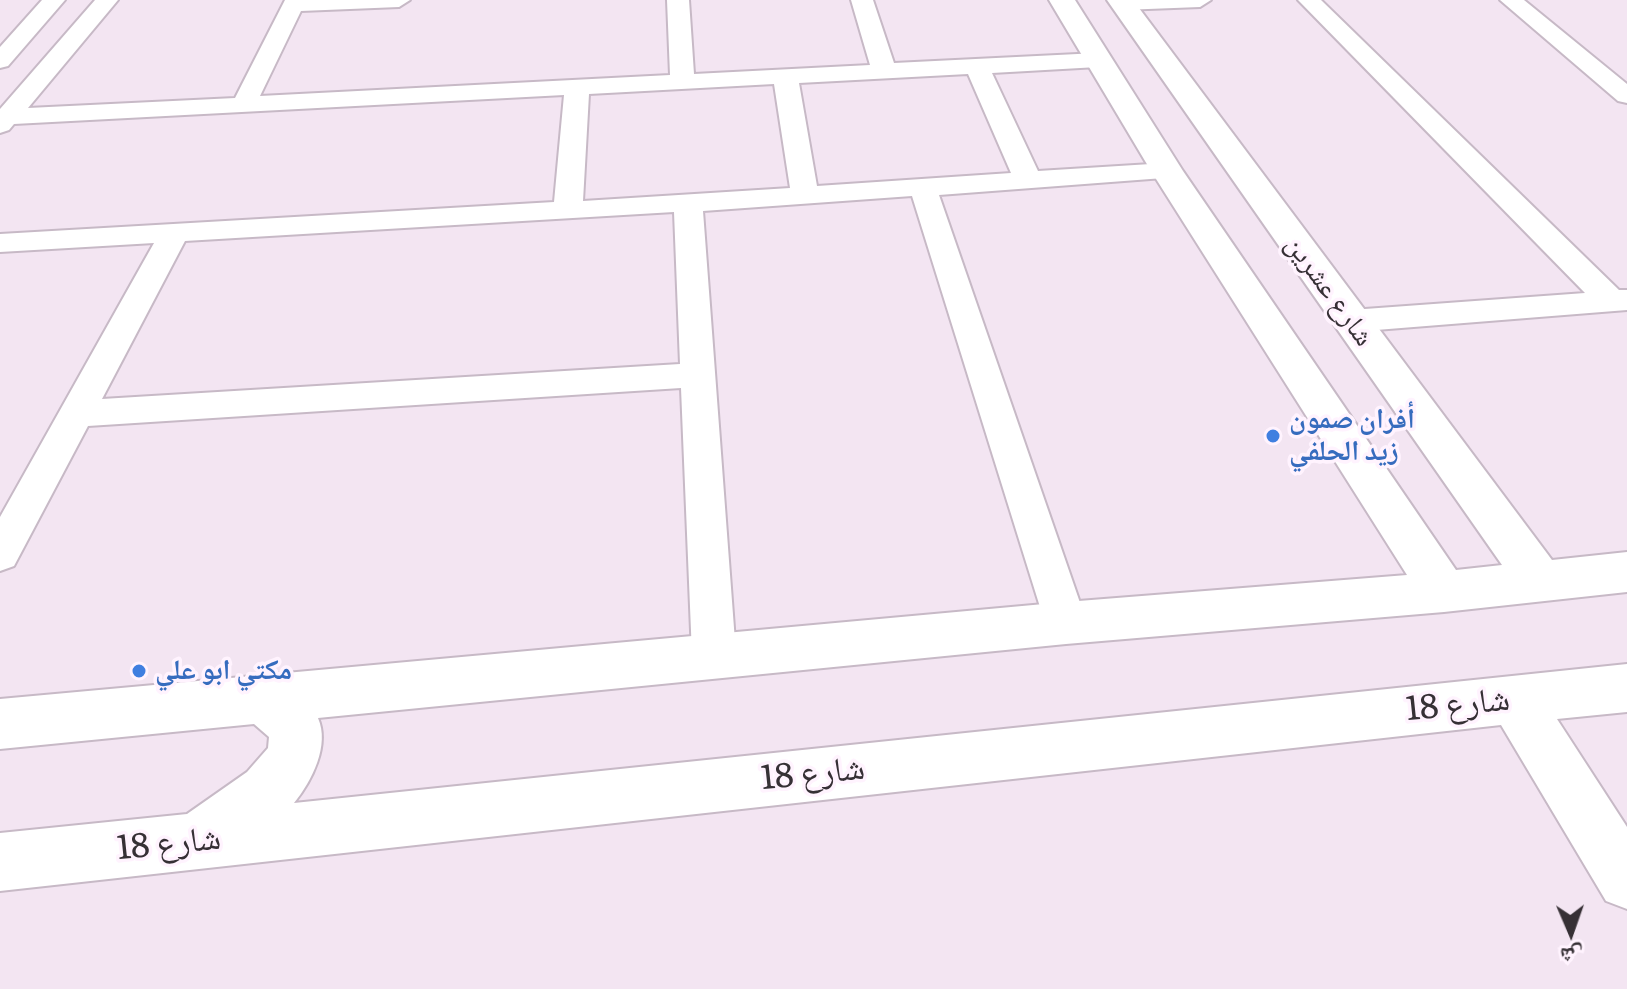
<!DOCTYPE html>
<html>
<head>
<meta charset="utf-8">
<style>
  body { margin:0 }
  #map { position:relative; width:1627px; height:989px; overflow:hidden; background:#f3e5f2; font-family:Literata,"Noto Naskh Arabic",serif }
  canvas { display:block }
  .north { position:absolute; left:1531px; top:893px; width:80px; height:80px; -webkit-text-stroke:6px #fff3fe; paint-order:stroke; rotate:178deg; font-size:22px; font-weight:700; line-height:32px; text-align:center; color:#363035 }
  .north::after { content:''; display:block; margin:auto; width:28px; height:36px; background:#363035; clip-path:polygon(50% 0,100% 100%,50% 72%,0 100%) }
</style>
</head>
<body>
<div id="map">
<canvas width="1627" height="989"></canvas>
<div class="north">ش</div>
</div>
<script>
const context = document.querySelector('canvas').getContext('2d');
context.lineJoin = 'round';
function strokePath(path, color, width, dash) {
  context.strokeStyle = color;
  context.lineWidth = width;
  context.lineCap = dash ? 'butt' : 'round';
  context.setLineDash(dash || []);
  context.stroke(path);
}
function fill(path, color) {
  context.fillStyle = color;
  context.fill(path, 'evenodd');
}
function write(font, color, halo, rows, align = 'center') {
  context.font = font + ' Literata,"Noto Naskh Arabic",serif';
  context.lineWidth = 7;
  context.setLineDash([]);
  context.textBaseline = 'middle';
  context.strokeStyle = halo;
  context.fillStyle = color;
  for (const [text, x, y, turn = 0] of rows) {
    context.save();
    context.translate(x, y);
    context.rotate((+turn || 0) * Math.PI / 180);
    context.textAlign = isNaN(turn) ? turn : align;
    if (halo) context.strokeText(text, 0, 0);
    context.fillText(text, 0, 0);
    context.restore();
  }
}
const street = new Path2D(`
  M42 0H65L8 66 0 68V47Z
  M95 0H118L28 108 235 98 285 0H410L399 7 301 11 260 96 670 75 667 0H689L694 74 870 65 851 0H873L894 63 1098 53 1106 55 1110 60 1106 65 1098 67 992 73 1038 171 1167 163 1177 165 1181 171 1177 177 939 195 1087 623 1081 636 1066 641 1051 636 1045 623 912 196 703 211 736 655 729 669 714 674 699 669 692 655 681 388 88 426 14 566 0 571V517L154 243 0 252V234L554 202 564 95 14 124 9 130 0 133V109ZM968 74 1011 173 817 186 799 83ZM774 84 790 188 583 201 589 94ZM674 212 680 364 102 399 185 241Z
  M1113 0H1211L1200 7 1122 10 1114 8 1111 3Z
  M1298 0H1321L1619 290H1627V310L1351 332 1340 329 1335 321 1340 313 1351 310 1585 293Z
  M1500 0H1524L1627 84V103L1618 101Z`);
const secondary = new Path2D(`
  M1049 0H1075L1183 171 1456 570 1502 565 1107 0H1133L1552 560 1627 552V592L1444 612 1066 644 318 718C330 745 312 781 294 803L1627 664V712L1557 719 1627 827V909L1606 901 1501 725 0 891V833L187 814 247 772 268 748 269 737 254 724 0 749V699L1066 602 1407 575 1151 171Z`);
const markers = [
  [1273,436,8,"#3f7fe0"],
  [139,671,8,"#3f7fe0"]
];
const streetNames = [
  ["شارع عشرين",1329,291,54]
];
const shopNames = [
  ["أفران صمون",1289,420],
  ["زيد الحلفي",1289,452],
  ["مكتي ابو علي",155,671]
];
const nearStreetnames = [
  ["شارع 18",1458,705,-6],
  ["شارع 18",813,774,-6],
  ["شارع 18",169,844,-6]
];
strokePath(street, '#c7b9c6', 4);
strokePath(secondary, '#c7b9c6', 4);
fill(street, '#fff');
fill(secondary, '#fff');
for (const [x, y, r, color] of markers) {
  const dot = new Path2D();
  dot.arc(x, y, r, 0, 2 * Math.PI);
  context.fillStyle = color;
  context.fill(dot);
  strokePath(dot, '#fff3fe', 3);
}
write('28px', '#363035', '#fff3fe', streetNames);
write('bold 28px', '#366cbe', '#fff3fe', shopNames, 'left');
write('34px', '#363035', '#fff3fe', nearStreetnames);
</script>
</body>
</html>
